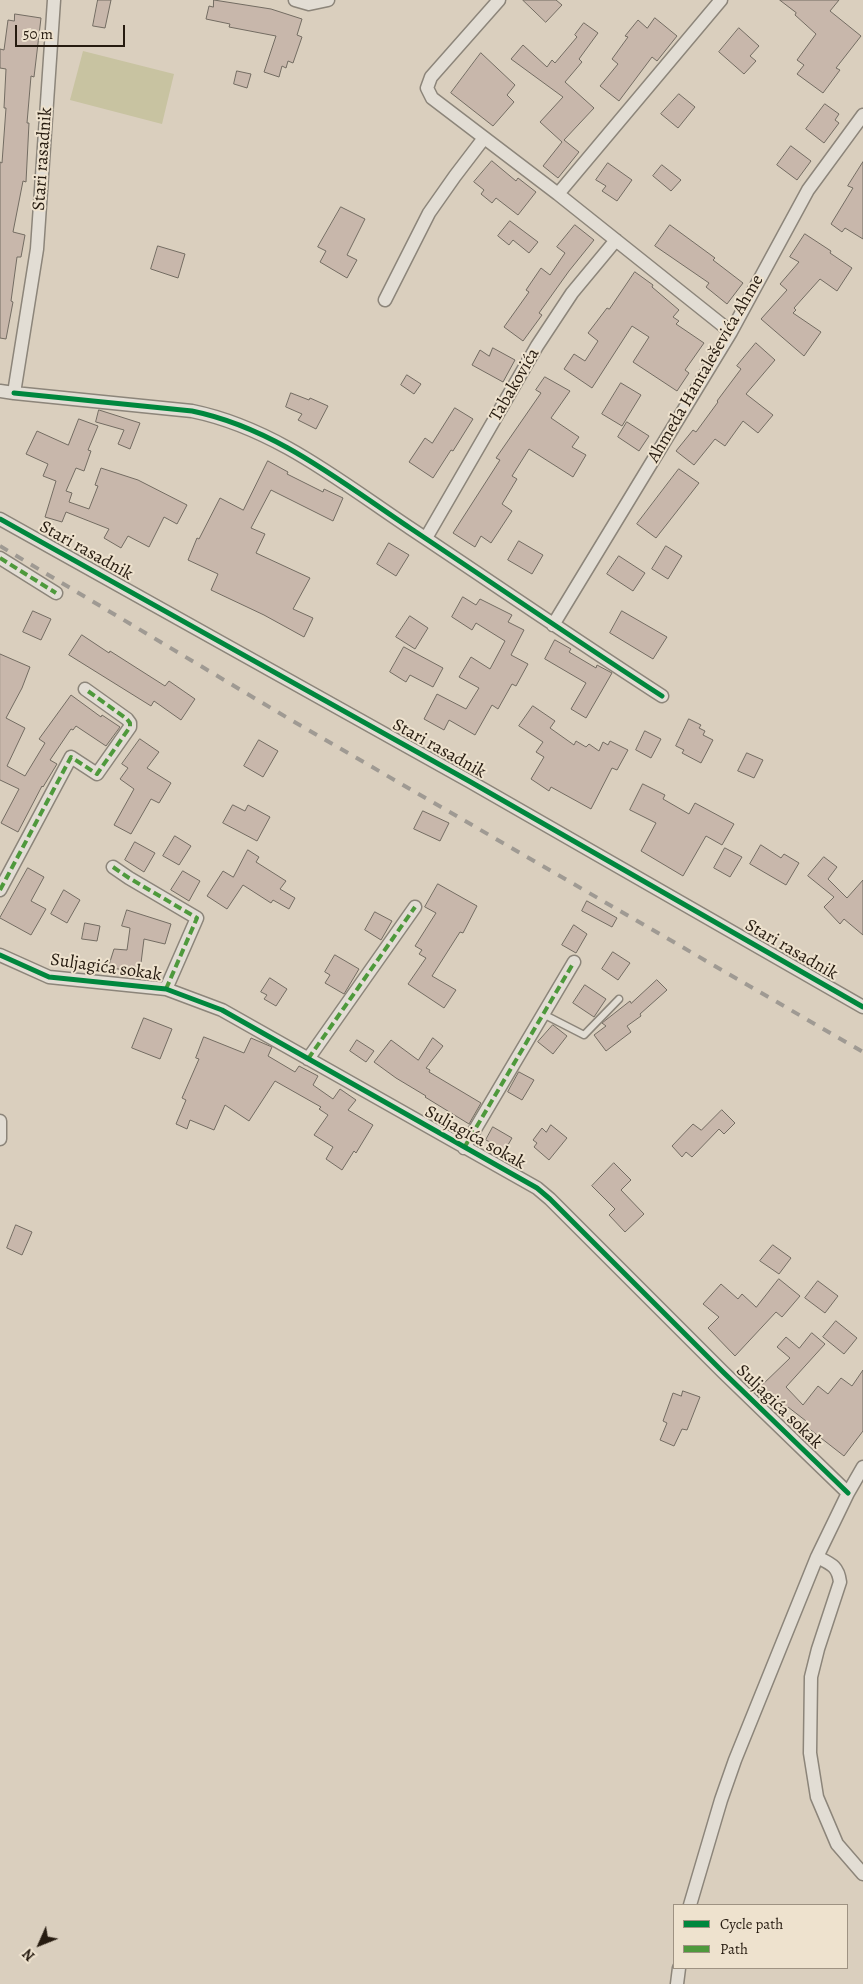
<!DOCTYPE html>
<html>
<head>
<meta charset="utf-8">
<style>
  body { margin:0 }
  #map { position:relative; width:863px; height:1984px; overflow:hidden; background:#dacfbe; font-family:Alegreya,serif }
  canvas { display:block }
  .legend { position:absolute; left:673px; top:1904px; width:175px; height:65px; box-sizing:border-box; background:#eee2ce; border:1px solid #9e9282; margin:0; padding:6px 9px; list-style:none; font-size:15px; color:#261b10 }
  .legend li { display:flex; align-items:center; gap:10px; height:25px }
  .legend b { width:25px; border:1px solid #9e9282 }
  .north { position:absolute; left:15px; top:1919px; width:50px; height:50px; -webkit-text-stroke:4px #eee2ce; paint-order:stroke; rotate:226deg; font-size:14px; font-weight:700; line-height:20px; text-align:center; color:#261b10 }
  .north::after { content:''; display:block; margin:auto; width:18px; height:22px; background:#261b10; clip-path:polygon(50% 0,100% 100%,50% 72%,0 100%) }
  .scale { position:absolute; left:15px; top:25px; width:110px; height:22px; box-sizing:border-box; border:2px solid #261b10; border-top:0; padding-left:6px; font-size:15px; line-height:18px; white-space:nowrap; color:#261b10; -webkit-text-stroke:4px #eee2ce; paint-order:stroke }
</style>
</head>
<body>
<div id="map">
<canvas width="863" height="1984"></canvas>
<ul class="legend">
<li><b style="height:6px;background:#00873e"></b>Cycle path</li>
<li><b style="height:6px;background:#4e993c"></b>Path</li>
</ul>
<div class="north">N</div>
<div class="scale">50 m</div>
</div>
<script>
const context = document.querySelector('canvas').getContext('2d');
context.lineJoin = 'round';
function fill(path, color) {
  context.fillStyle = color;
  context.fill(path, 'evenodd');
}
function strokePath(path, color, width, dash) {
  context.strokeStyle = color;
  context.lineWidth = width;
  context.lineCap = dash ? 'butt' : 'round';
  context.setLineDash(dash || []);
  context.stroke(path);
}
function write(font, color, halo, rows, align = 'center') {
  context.font = font + ' Alegreya,serif';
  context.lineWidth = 4;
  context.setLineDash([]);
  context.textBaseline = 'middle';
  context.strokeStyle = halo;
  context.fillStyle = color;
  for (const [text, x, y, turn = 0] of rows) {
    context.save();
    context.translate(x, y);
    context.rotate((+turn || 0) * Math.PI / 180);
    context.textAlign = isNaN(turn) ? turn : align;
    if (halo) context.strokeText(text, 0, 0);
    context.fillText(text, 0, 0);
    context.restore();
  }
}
const green = new Path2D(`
  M83 51 174 74 162 124 70 100Z`);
const building = new Path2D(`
  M98 0H111L105 28 93 26Z
  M214 0 271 9 302 19 297 35 302 37 293 63 288 61 286 68 282 66 279 77 264 72 276 36 229 27 230 24 206 19 209 6 213 7Z
  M523 0H556L562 5 546 22Z
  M780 0H839L830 11 861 36 836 68 840 70 823 93 797 74 804 65 797 60 816 34 795 15 796 13Z
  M15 14 41 18 34 77 31 76 27 123H29L26 182 23 181 13 232 25 235 21 257H17L11 301 13 302 6 339 0 338V162L2 163 6 108H4L6 69 0 68V49L4 50 8 20 14 21Z
  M655 18 677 36 657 61 652 57 619 101 600 86 618 64 612 59 628 37 625 36 638 20 647 28Z
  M584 23 598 33 579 59 582 62 565 82 594 108 564 140 579 152 558 178 543 166 562 142 540 122 563 97 511 59 523 45 547 67 552 60 555 63 577 37 575 35Z
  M739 28 759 46 750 56 756 61 744 74 719 52Z
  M481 53 515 85 507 95 514 102 493 126 451 93Z
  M237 71 251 74 247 88 234 84Z
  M679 94 695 107 678 128 661 114Z
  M825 104 839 114 835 120 839 123 824 143 806 129Z
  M791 146 811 161 797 180 777 165Z
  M492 161 516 181 518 178 536 192 518 215 496 198 492 203 481 194 484 190 474 182Z
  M863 162V239L845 228 842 232 831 224 853 188 848 186Z
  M608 163 632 180 617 201 602 191 606 186 596 180Z
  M662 165 681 180 671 191 653 176Z
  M341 207 365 219 347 255 357 260 347 278 320 262 326 251 318 247Z
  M510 221 538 242 529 253 513 240 509 245 498 236Z
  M575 225 594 240 569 271 539 313 542 315 523 341 504 327 529 292 526 290 541 268 550 275 565 253 557 247Z
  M670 225 715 258 713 260 743 283 727 304 706 287 709 283 655 246Z
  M805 234 831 251 830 253 852 268 837 291 820 279 794 308 796 310 793 313 821 332 804 356 761 319 787 290 780 284 799 262 790 257Z
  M158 246 185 254 178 278 151 269Z
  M635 272 653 285 652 287 679 310 673 317 679 321 676 324 704 343 685 370 689 373 677 391 633 362 649 337 632 326 592 388 564 369 574 354 585 361 598 341 588 333 607 308 609 309Z
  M756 343 775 360 746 394 773 415 758 433 743 421 725 446 715 439 694 465 676 451 693 430 696 432 718 402 717 401 741 369 737 366Z
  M493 348 515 360 503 382 472 365 480 350 489 356Z
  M407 375 421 384 414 394 401 385Z
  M545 377 570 391 551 418 579 437 572 447 586 455 573 477 529 449 512 476 517 479 502 504 512 511 491 543 481 536 475 547 453 533 500 460 496 458 541 393 536 390Z
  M621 383 641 395 622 426 602 414Z
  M291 393 309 400 310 398 328 406 316 429 298 420 302 414 286 407Z
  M455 408 473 419 453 451 451 450 433 478 409 462 425 438 432 443Z
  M99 410 140 423 130 449 118 444 124 430 96 422Z
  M79 419 98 426 88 450 91 451 84 471 76 468 66 491 72 493 69 502 89 509 98 486 95 485 101 468 138 480 187 505 177 524 164 517 149 547 128 536 121 548 104 538 109 529 66 512 62 522 45 517 56 481 43 476 48 464 26 454 37 431 68 445Z
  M627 422 649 436 639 451 618 437Z
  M268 461 288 472 287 474 323 492 324 489 343 498 333 521 271 490 251 528 265 534 256 553 310 578 293 609 313 618 304 637 264 615 211 590 218 574 188 560 197 538 199 539 220 498 243 510Z
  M679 469 699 483 656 538 637 524Z
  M519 541 543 555 532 574 508 560Z
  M389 543 409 555 396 576 377 564Z
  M666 546 682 556 668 579 652 569Z
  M619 556 645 573 633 591 607 574Z
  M463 597 476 605 480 599 512 615 508 622 524 630 511 655 528 664 516 686 512 684 498 709 492 705 475 735 449 720 444 730 424 719 437 694 466 709 479 688 459 677 471 657 490 669 505 641 476 623 472 630 452 617Z
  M33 611 51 619 41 640 23 632Z
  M622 611 667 637 653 659 610 633Z
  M410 616 428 628 415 649 396 637Z
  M82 635 109 653 110 651 165 686 169 681 195 699 181 720 154 701 151 706 69 655Z
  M555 640 571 649 569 652 596 668 597 665 612 673 586 718 571 709 586 683 545 659Z
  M404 647 443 668 433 687 410 675 406 682 390 672Z
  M0 654 30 667 22 688 6 718 25 728 7 766 25 776 45 743 39 739 71 695 101 717 102 715 120 727 106 746 76 726 73 730 71 729 50 760 57 764 43 787 42 786 18 832 1 823 19 789 0 780Z
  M533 706 555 721 550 728 574 745 576 741 586 747 589 744 599 751 603 742 608 745 610 741 628 750 617 770 612 768 591 809 551 787 549 791 531 779 544 757 536 752 543 742 519 726Z
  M689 719 701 725 699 728 705 731 703 735 713 740 701 763 682 753 684 750 676 746Z
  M645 731 661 739 651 758 636 750Z
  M140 739 159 752 147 768 171 783 159 803 151 799 131 834 114 825 134 789 120 779 128 768 122 764Z
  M259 740 278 751 263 777 244 766Z
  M747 753 763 760 754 778 738 771Z
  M643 784 665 795 663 799 689 814 695 803 734 824 722 845 706 836 683 876 641 851 656 823 630 810Z
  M233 805 245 811 248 805 270 817 257 841 223 823Z
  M423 811 449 823 440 841 414 829Z
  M175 836 191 846 179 865 163 856Z
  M135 842 155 853 144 872 125 860Z
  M761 845 781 858 784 854 799 863 786 885 750 864Z
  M725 848 742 857 730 877 714 868Z
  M248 850 259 857 256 862 286 881 280 889 295 898 289 909 273 900 271 903 243 885 227 909 207 896 223 871 233 877Z
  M824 857 837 867 828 879 847 898 863 880V935L844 919 840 924 824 907 834 897 808 876Z
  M28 868 44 877 31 901 46 909 31 935 0 918Z
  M183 871 200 881 189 901 171 890Z
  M438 884 477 906 463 933 460 932 432 976 456 990 444 1008 408 984 426 958 419 954 422 950 415 946 436 913 425 907Z
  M64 890 80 900 67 923 51 914Z
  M587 901 617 918 612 927 582 911Z
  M127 910 171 924 165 944 144 939 140 971 108 968 114 949 127 950 130 928 122 926Z
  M375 912 392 921 381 940 365 930Z
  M85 923 100 926 97 941 82 939Z
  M574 925 587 934 576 953 562 945Z
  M613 952 630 963 618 980 602 969Z
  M335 955 359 969 344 994 325 983 330 975 325 972Z
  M270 978 287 989 276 1006 264 999 267 995 261 992Z
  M657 980 667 990 640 1014 641 1016 627 1026 631 1032 606 1051 594 1035 606 1026 602 1023 630 1001 631 1003Z
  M585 985 606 999 594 1017 573 1003Z
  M144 1018 172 1029 160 1059 132 1048Z
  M553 1025 567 1036 553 1054 538 1042Z
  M204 1037 244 1053 251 1038 272 1047 268 1056 295 1072 299 1066 318 1076 313 1085 333 1099 340 1089 356 1100 348 1110 373 1125 356 1153 354 1151 342 1170 326 1159 333 1147 314 1135 328 1115 319 1109 321 1107 275 1081 249 1121 225 1105 214 1130 190 1120 187 1129 176 1124 186 1100 182 1098 199 1059 196 1058Z
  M433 1038 443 1046 426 1068 430 1070 429 1072 481 1103 469 1124 425 1097 426 1096 396 1078 374 1062 391 1040 418 1060Z
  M357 1040 374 1051 366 1062 350 1051Z
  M519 1072 534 1080 522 1100 508 1092Z
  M722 1110 735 1123 724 1134 719 1129 692 1157 686 1152 682 1157 672 1146 693 1124 701 1130Z
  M551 1125 567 1138 549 1160 534 1147 537 1143 533 1140 542 1128 546 1132Z
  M493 1127 512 1138 505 1150 486 1140Z
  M614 1163 631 1180 621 1190 644 1214 625 1232 609 1215 615 1209 592 1186Z
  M16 1225 32 1232 22 1255 7 1248Z
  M773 1245 791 1258 779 1274 760 1261Z
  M779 1279 800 1296 782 1317 776 1312 735 1356 708 1328 719 1317 703 1304 721 1284 738 1299 742 1294 756 1307Z
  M818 1281 838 1296 825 1313 805 1298Z
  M836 1321 857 1338 844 1354 823 1337Z
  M812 1333 825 1344 786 1387 803 1405 818 1386 828 1394 841 1378 852 1386 863 1370V1431L844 1456 803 1424 806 1421 788 1407 784 1411 760 1387 790 1358 777 1347 786 1337 799 1348Z
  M683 1391 700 1397 687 1430 682 1429 674 1446 660 1440 667 1423 663 1421 673 1393 681 1396Z`);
const lane = new Path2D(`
  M543 1014 584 1035 619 999`);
const street = new Path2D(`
  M295 0 309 4 328 0
  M499 0 431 77 427 88 432 98 558 194 731 332
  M558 194 721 0
  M385 300 429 213 455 176 484 138
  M0 391 14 393 37 249 54 0
  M14 393 192 411C275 428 341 482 410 528 494 584 577 641 662 696
  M0 519 469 781 863 1007
  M426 538 537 346 572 293 616 240
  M0 558 56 593
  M553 625 731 332 808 190 863 115
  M113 867 129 878 197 918 166 989
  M0 890 71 757 97 774 130 727V723L127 719 85 689
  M0 955 49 977 166 989 222 1010 537 1188 550 1199 723 1372 848 1493
  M308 1059 415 907
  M0 1121V1139
  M464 1148 574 962
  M817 1557C831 1564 838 1566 840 1582L818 1649 811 1677 810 1753 817 1797 837 1844 863 1874
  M690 1905 721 1800 735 1760 817 1557 848 1493 863 1467
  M677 1984 679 1968`);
const rail = new Path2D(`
  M0 546 286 717 863 1052`);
const quiet = new Path2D(`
  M0 558 56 593
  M113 867 129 878 197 918 166 989
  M0 890 71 757 97 774 130 727V723L127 719 85 689
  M308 1059 415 907
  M464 1148 574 962`);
const cycleway = new Path2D(`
  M14 393 192 411C275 428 341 482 410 528 494 584 577 641 662 696
  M0 519 469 781 863 1007
  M0 955 49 977 166 989 222 1010 537 1188 550 1199 723 1372 848 1493`);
const streetNames = [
  ["Stari rasadnik",43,159,-86],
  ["Ahmeda Hantaleševića Ahme",706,369,-60],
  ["Tabakovića",515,385,-60],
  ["Stari rasadnik",86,551,29],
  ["Stari rasadnik",439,749,29],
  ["Stari rasadnik",791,950,30],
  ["Suljagića sokak",106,968,8],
  ["Suljagića sokak",475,1138,29],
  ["Suljagića sokak",779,1407,44]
];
fill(green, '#c8c3a1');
fill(building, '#c8b7ab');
strokePath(building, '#736c62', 1);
strokePath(lane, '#8c857a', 9);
strokePath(street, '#8c857a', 15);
strokePath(lane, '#e2ddd4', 6);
strokePath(street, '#e2ddd4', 12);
strokePath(rail, '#9f9a93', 4, [9, 9]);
strokePath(quiet, '#4e993c', 4, [8, 4]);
strokePath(cycleway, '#00873e', 5);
write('18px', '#261b10', '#eee2ce', streetNames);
</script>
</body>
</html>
